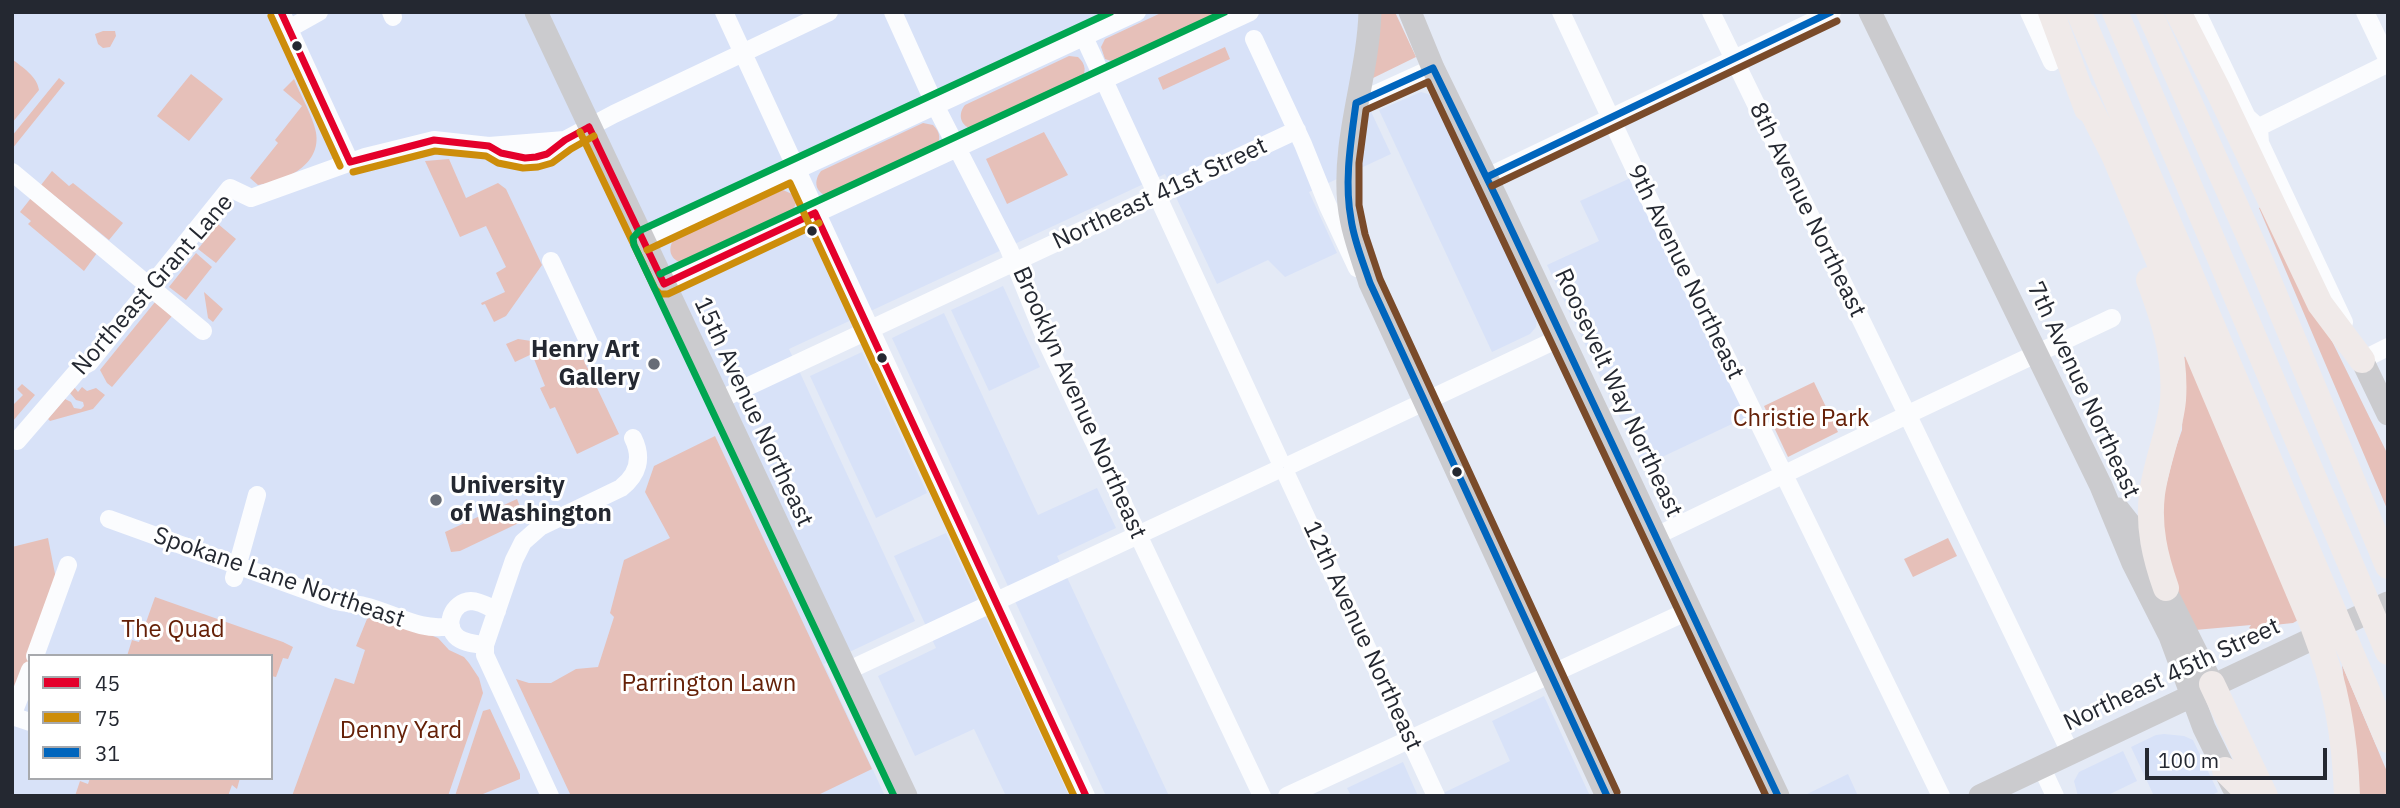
<!DOCTYPE html>
<html>
<head>
<meta charset="utf-8">
<style>
  body { margin:0 }
  #map { position:relative; width:2400px; height:808px; overflow:hidden; background:#e4eaf6; font-family:"IBM Plex Sans",sans-serif }
  canvas { display:block }
  .frame { position:absolute; inset:0; border:14px solid #242831; pointer-events:none }
  .legend { position:absolute; left:28px; top:654px; width:245px; height:126px; box-sizing:border-box; background:#fff; border:2px solid #a7a9ad; margin:0; padding:9px 12px; list-style:none; font-size:21px; color:#242831 }
  .legend li { display:flex; align-items:center; gap:14px; height:35px }
  .legend b { width:35px; border:2px solid #a7a9ad }
  .scale { position:absolute; left:2145px; top:748px; width:182px; height:32px; box-sizing:border-box; border:4px solid #242831; border-top:0; padding-left:9px; font-size:21px; line-height:24px; white-space:nowrap; color:#242831; -webkit-text-stroke:5px #fff; paint-order:stroke }
</style>
</head>
<body>
<div id="map">
<canvas width="2400" height="808"></canvas>
<div class="frame"></div>
<ul class="legend">
<li><b style="height:9px;background:#e4002b"></b>45</li>
<li><b style="height:9px;background:#cd8d0a"></b>75</li>
<li><b style="height:9px;background:#0065bd"></b>31</li>
</ul>
<div class="scale">100 m</div>
</div>
<script>
const context = document.querySelector('canvas').getContext('2d');
context.lineJoin = 'round';
function fill(path, color) {
  context.fillStyle = color;
  context.fill(path, 'evenodd');
}
function strokePath(path, color, width, dash) {
  context.strokeStyle = color;
  context.lineWidth = width;
  context.lineCap = dash ? 'butt' : 'round';
  context.setLineDash(dash || []);
  context.stroke(path);
}
function write(font, color, halo, rows, align = 'center') {
  context.font = font + ' "IBM Plex Sans",sans-serif';
  context.lineWidth = 6;
  context.setLineDash([]);
  context.textBaseline = 'middle';
  context.strokeStyle = halo;
  context.fillStyle = color;
  for (const [text, x, y, turn = 0] of rows) {
    context.save();
    context.translate(x, y);
    context.rotate((+turn || 0) * Math.PI / 180);
    context.textAlign = isNaN(turn) ? turn : align;
    if (halo) context.strokeText(text, 0, 0);
    context.fillText(text, 0, 0);
    context.restore();
  }
}
const built = new Path2D(`
  M12 12H1395L1358 84 1391 154 1309 192 1337 253 1285 277 1268 260 1217 284 1165 174 789 349 915 621 824 664 885 796H12ZM30 656H271V778H30Z
  M1421 92 1428 94 1435 99 1537 318 1536 327 1530 334 1492 352 1379 110Z
  M1635 176 1751 415 1643 466 1547 265 1599 241 1580 201Z
  M1003 286 1040 367 989 391 951 310Z
  M944 313 1038 515 1097 488 1116 528 1057 556 1169 796H1106L892 338Z
  M862 352 927 493 876 518 810 376Z
  M946 533 1069 796H1006L974 729 915 756 878 676 936 648 894 556Z
  M1544 696 1590 796H1437L1510 761 1492 721Z
  M2164 734 2184 736 2193 740 2218 792 2210 796H2154L2131 747 2156 735Z
  M2123 751 2137 781 2106 796H2078L2074 781 2079 772Z
  M1403 762 1418 796H1351L1347 788Z
  M1848 774 1858 796H1803Z`);
const green = new Path2D(`
  M1163 12H1228L1117 63 1105 59 1101 47 1105 39Z
  M1376 12H1395L1416 57 1369 80Z
  M103 31H115L116 36 110 47 103 48 98 44 95 34Z
  M1225 47 1230 59 1163 90 1158 78Z
  M1069 56 1078 57C1086 64 1087 73 1080 80L977 130C962 129 956 116 965 105Z
  M12 59C23 68 37 76 39 90L12 123Z
  M191 74 223 99 189 141 157 116Z
  M59 78 65 83 12 149V136Z
  M294 79C300 94 309 109 314 125 327 162 288 181 258 185L250 178 278 143 275 140 302 106 283 90Z
  M923 123 933 125C941 133 941 140 935 148L833 197C818 196 811 184 821 171Z
  M1044 132 1068 175 1007 204 986 159Z
  M449 159 466 198 498 183 506 189 542 265 506 316 494 322 485 304 482 305 481 303 505 292 496 273 506 267 486 226 460 237 425 161Z
  M52 171 69 186 73 183 123 223 109 240 41 185Z
  M783 190 792 194 796 203 791 215 688 263C672 264 665 250 675 238Z
  M31 198 97 253 84 271 28 224 31 221 20 212Z
  M2265 205 2388 455V511L2259 208Z
  M218 224 236 239 216 263 198 249Z
  M196 253 212 267 186 300 169 287Z
  M204 292 223 309 213 322 208 318Z
  M155 302 172 316 112 387 107 383 100 370Z
  M518 339 578 348 619 434 577 454 555 407 550 409 540 388 545 386 532 354 515 362 506 344Z
  M2187 356 2300 619 2293 623 2274 625 2257 632 2249 628 2251 625 2195 630 2167 572 2156 525 2175 450 2182 430 2184 357Z
  M1814 382 1838 432 1788 457 1764 406Z
  M22 384 35 395 12 422V406L23 395 17 389Z
  M74 387 78 392 82 387 87 391 96 388 105 395 93 409 50 421 48 419 65 399 71 402 74 408 81 409 84 406 83 402 76 400 70 393Z
  M715 436 872 769 816 796H571L516 679 529 683H551L576 669 598 667 614 617 610 613 624 560 670 538 645 492 654 466Z
  M517 499 525 520 460 551 451 552 445 532Z
  M48 538 57 584 12 706V547Z
  M1948 538 1957 556 1913 577 1904 559Z
  M155 597 283 642 293 647 288 659 283 658 276 677 271 676V656H127L132 640 139 642Z
  M377 615 438 638 449 650 464 657 469 663 479 678 483 693 448 796H292L335 678 354 684 365 650 356 646 367 619Z
  M2342 665 2388 774V796H2352L2350 735Z
  M490 709 520 774V779L478 796H455L483 711Z
  M90 778H240L237 789 232 785 228 796H75L80 781 88 784Z`);
const minor = new Path2D(`
  M281 12 350 162
  M391 12 393 17
  M724 12 1086 796
  M893 12 935 105 1009 249 1048 345 1262 796
  M1561 12 1636 172 1941 796
  M1711 12 1904 408
  M2029 12 2052 62
  M2197 12 2247 117 2259 128 2260 143 2344 322
  M2365 12 2386 56
  M294 26 319 12
  M1084 37 1279 459
  M1254 39 1303 144 1328 206 1357 268
  M1356 103 1433 68
  M2259 127 2383 66
  M489 146 501 153 525 158 547 154 565 140 614 114 829 12
  M12 172 203 331
  M1487 177 1832 12
  M643 241 1137 12
  M551 261 589 343
  M664 284 1250 12
  M2358 351 2362 360 2388 347
  M719 400 1297 130
  M1915 411 2112 318
  M1911 422 2070 752
  M17 441 80 368 89 363 230 188 251 198 365 157 434 140 489 146 565 140
  M1292 464 1562 337
  M1287 476 1436 796
  M109 519 336 601C345 603 355 604 364 606 395 613 418 632 451 626
  M1656 536 1901 418
  M234 578 257 495
  M485 645C476 644 465 643 458 638 443 626 452 602 471 601 480 601 489 607 497 611
  M35 656 68 565
  M847 671 1275 471
  M12 716 30 670
  M12 716 30 722
  M2041 766 2055 796
  M550 796 485 655V645L514 560 523 542 540 527 621 488C638 475 643 458 633 438
  M1287 796 1690 610`);
const major = new Path2D(`
  M536 12 906 796
  M1370 12C1368 77 1342 139 1349 205 1352 232 1362 257 1370 283L1607 796
  M1410 12 1433 68 1497 199 1778 796
  M1870 12 2101 486 2133 563 2170 636 2204 728 2233 787
  M2362 360 2388 414
  M2118 509 2144 542 2154 568 2212 684
  M1980 796 2388 603`);
const highway = new Path2D(`
  M2051 12 2087 109
  M2079 12 2388 740
  M2115 12 2388 652
  M2149 12 2262 265 2388 566
  M2178 12 2218 90 2320 304 2362 360
  M2083 94 2114 155 2314 628C2336 685 2345 735 2347 796
  M2149 280C2164 320 2176 356 2173 400 2170 432 2156 462 2152 494 2148 527 2155 557 2166 588
  M2212 684 2265 796
  M2225 770 2251 796`);
const bus1 = new Path2D(`
  M281 12 350 162
  M589 127 664 284
  M350 162 434 140 489 146 501 153 525 158 536 157 547 154 565 140 589 127
  M815 213 1086 796
  M664 284 815 213`);
const bus2 = new Path2D(`
  M271 16 340 166
  M580 132 655 289 660 294H668L819 223
  M353 172 435 151 486 156 498 163 523 168 538 167 552 163 571 149 594 136
  M647 250 790 183 1074 796`);
const bus3 = new Path2D(`
  M1487 177 1831 12
  M1607 796 1370 283C1363 262 1354 241 1351 219 1344 181 1351 141 1356 103L1433 68 1497 199 1778 796`);
const bus4 = new Path2D(`
  M1492 186 1837 21
  M1617 792 1380 279 1365 234 1359 205V163L1366 110 1428 82 1766 796`);
const bus5 = new Path2D(`
  M660 274 1225 12
  M894 796 634 245 633 238 639 231 1111 12`);
const markers = [
  [297,46,6,"#242831"],
  [812,231,6,"#242831"],
  [882,358,6,"#242831"],
  [654,364,7,"#676c76"],
  [1457,472,6,"#242831"],
  [436,500,7,"#676c76"]
];
const streetNames = [
  ["Northeast 41st Street",1160,194,-25],
  ["8th Avenue Northeast",1807,210,64],
  ["9th Avenue Northeast",1685,272,64],
  ["Northeast Grant Lane",153,285,-49],
  ["7th Avenue Northeast",2083,390,65],
  ["Roosevelt Way Northeast",1618,393,65],
  ["Brooklyn Avenue Northeast",1079,403,66],
  ["15th Avenue Northeast",753,412,65],
  ["Spokane Lane Northeast",279,578,19],
  ["12th Avenue Northeast",1362,636,65],
  ["Northeast 45th Street",2172,675,-25]
];
const poiNames = [
  ["Henry Art",640,350],
  ["Gallery",640,378],
  ["University",450,486,"left"],
  ["of Washington",450,514,"left"]
];
const parkNames = [
  ["Christie Park",1801,419],
  ["The Quad",173,630],
  ["Parrington Lawn",709,684],
  ["Denny Yard",401,731]
];
fill(built, '#d8e2f8');
fill(green, '#e6c0b9');
strokePath(minor, '#fbfcfe', 18);
strokePath(major, '#cbcbce', 23);
strokePath(highway, '#f0eae9', 26);
strokePath(bus1, '#e4002b', 7);
strokePath(bus2, '#cd8d0a', 7);
strokePath(bus3, '#0065bd', 7);
strokePath(bus4, '#7a4b2a', 7);
strokePath(bus5, '#00a651', 7);
for (const [x, y, r, color] of markers) {
  const dot = new Path2D();
  dot.arc(x, y, r, 0, 2 * Math.PI);
  context.fillStyle = color;
  context.fill(dot);
  strokePath(dot, '#fff', 2.5);
}
write('24px', '#242831', '#fff', streetNames);
write('bold 24px', '#242831', '#fff', poiNames, 'right');
write('24px', '#652007', '#fff', parkNames);
</script>
</body>
</html>
